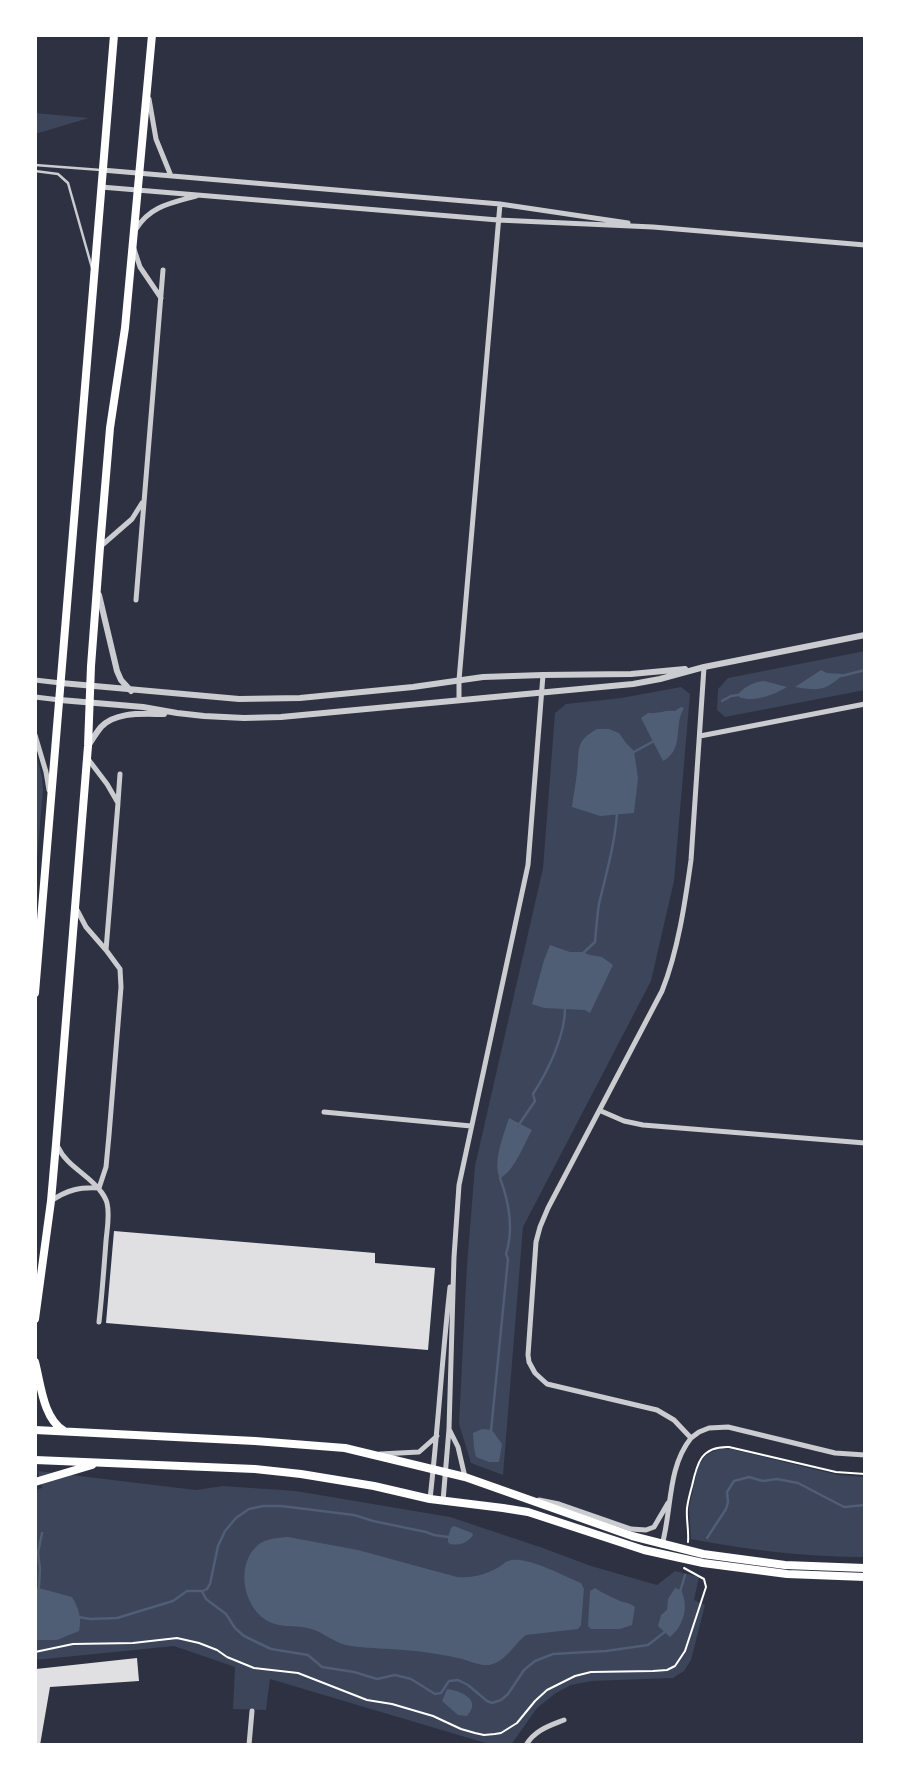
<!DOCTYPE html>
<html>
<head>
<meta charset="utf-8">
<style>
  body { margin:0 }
  #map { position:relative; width:900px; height:1780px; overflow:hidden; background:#2d3142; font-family:Inter,sans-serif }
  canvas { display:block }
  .frame { position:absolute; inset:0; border:37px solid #fff; pointer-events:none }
</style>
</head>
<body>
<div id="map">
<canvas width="900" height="1780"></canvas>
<div class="frame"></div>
</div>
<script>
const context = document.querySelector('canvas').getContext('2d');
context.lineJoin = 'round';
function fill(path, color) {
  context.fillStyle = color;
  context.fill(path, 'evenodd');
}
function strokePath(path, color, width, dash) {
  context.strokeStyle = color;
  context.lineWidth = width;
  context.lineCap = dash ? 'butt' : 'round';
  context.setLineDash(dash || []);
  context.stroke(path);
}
const green = new Path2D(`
  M35 113 89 118 35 134Z
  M865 651V690L725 717 717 710 718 689 728 678Z
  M681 687 690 694 674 881 651 981 523 1227 503 1475 471 1463 459 1424 467 1265 475 1166 543 868 555 713 566 704 621 698Z
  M35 749 42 777 43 790 35 883Z
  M722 1448 731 1449 838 1475 865 1477V1557C806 1557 748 1550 691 1539L689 1508 698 1466 707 1454Z
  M38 1471 196 1490 223 1486 296 1491 450 1517 543 1548 591 1566 657 1585 675 1571 699 1577 694 1600 705 1605 691 1660 684 1671 673 1678 592 1681 571 1685 556 1693 537 1708 511 1745H492L270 1679 266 1710 233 1709 235 1667 174 1646 35 1660V1490L42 1488Z`);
const water = new Path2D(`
  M821 670 827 673 844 674C825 691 819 691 795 687Z
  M764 681 787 687C774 695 753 703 739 697V693C746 686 754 682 764 681Z
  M681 707 684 708C673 726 685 749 663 761L641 718 648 713C658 714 665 710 675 711Z
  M597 729H609L619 733 626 743 634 751 638 778 634 813 600 816 572 807C573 795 576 784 577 772 580 749 574 742 597 729Z
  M550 945 570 952H583L590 955 602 957 613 965 590 1013 585 1010 544 1008 532 1004 544 960Z
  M509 1118 532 1130C524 1144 514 1172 500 1178 492 1164 504 1133 509 1118Z
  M482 1429 492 1430 502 1444 499 1462H489L476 1457 474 1448 473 1433Z
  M454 1526 472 1533 473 1535C468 1543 459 1546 450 1544L448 1542V1537L451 1528Z
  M288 1537 358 1550 457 1577C473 1578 485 1575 499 1567 502 1565 505 1562 508 1561 524 1554 564 1576 581 1583L584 1589 581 1625 578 1629 526 1635C514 1644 506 1662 489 1665 478 1666 468 1660 458 1658 436 1653 411 1650 389 1649 375 1648 360 1648 346 1645 332 1642 321 1630 307 1628 293 1625 278 1628 266 1620 242 1605 236 1563 258 1545 266 1538 278 1538 288 1537Z
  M35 1587 72 1597C79 1609 82 1618 79 1631L57 1640H35Z
  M595 1588C602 1593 610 1596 618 1600 624 1603 629 1602 635 1607L632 1625 620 1629H591L588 1626 590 1591Z
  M675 1588 681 1590C689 1606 684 1626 670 1637L658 1626 661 1615 667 1610 668 1599Z
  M447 1689C462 1691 482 1700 467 1716L458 1715 442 1701Z`);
const stream = new Path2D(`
  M841 676 865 670
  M722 701 731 696 738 695
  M632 753 654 741
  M581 955 595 942C596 930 597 917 599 904 606 874 615 844 617 813
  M518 1126 535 1101 533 1094C548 1071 566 1034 565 1006
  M491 1431 508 1259 506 1254C514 1229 509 1202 500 1178L501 1176
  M707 1538 726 1509 728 1502 727 1492 734 1481 749 1477 763 1481 777 1479 798 1483 844 1507 865 1505
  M203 1591 207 1589 210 1584 218 1546 225 1531 236 1518 249 1509 263 1506H281L354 1515 373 1521 426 1532 434 1535 448 1537
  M680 1592 685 1575
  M35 1596 39 1587 40 1569 38 1553 42 1533
  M78 1617 91 1619 117 1618 173 1601 187 1591H202L206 1599 226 1614 235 1628 244 1636 271 1649 308 1655 322 1667 354 1672 377 1679 395 1675 411 1679 435 1694 441 1693 449 1681 458 1680 468 1685 487 1701 492 1703 501 1700 508 1694 524 1670 535 1661 553 1654 606 1651 648 1645 666 1631`);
const building = new Path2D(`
  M114 1231 375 1253V1263L435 1268 428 1350 106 1323Z
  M137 1658 139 1681 50 1687 40 1745H35V1670L36 1669Z`);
const path = new Path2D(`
  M688 1542C689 1530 686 1519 687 1508 688 1501 690 1493 692 1486 697 1463 701 1446 729 1447L836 1472 865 1474
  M35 1652 73 1644 133 1643 177 1638 199 1643 217 1650 227 1657 254 1668 298 1673 367 1700 392 1704 433 1716 461 1729 475 1733 484 1735 495 1734 501 1733 517 1723 535 1701 547 1690 575 1676 591 1672 653 1671 667 1670 675 1666 685 1651 706 1587 704 1579 684 1568`);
const service = new Path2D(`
  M35 165 101 170
  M35 171 58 174 68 183 92 268`);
const minor = new Path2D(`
  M149 99 156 139 171 176
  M102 170 500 204 628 223
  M101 187 498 220 653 227 865 245
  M136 229C150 206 171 203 196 196
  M134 249 140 267 161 298
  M101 546 132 519 142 503
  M136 600 163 270
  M704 667 691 860C685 903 678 951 662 991L548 1208 540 1227 536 1242 528 1355 529 1362 535 1373 547 1384 657 1410 674 1420 691 1438 699 1432 709 1428 728 1427 835 1453 865 1455
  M35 680 61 683
  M35 697 60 700
  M459 699V680L500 204
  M35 735 46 772 49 790
  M700 736 865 704
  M88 759 107 784 118 803 106 950 120 969 121 987 109 1135 106 1167 99 1188
  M118 802 120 774
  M76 908 86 927 106 950
  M601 1111 624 1121 643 1125 865 1143
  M324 1112 471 1126
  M58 1147C67 1167 90 1175 102 1193 104 1196 106 1199 107 1203 110 1215 107 1229 106 1241 104 1268 102 1295 99 1322
  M51 1201C67 1190 79 1187 99 1188
  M449 1429 458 1447 465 1477
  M380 1454 419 1452 437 1436
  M430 1499C438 1429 442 1358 450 1287
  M539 1500 559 1504 631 1529 646 1530 654 1527 668 1503
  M443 1501 449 1429 454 1257 459 1185 528 865 543 675
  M662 1545C672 1510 667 1468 691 1438
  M249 1745 252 1711
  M526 1745C535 1730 549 1726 564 1720`);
const tertiary = new Path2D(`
  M99 595 117 671 121 680 131 691
  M61 683 239 699 300 698 413 687 483 677 543 675 631 674 685 669
  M60 700 143 707 177 713 204 716 244 718 281 717 633 684 660 679 704 667 865 635
  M88 746C92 740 96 733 101 727 116 711 144 714 164 714`);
const primary = new Path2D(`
  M35 993 114 35
  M35 1319 51 1201 56 1144 88 746 91 666 100 547 110 428 125 328 152 35
  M35 1362C41 1385 43 1418 64 1431
  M35 1430 255 1441 345 1448 465 1477 632 1536 703 1554 785 1565 865 1568
  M35 1460 255 1469 301 1474 374 1486 430 1499 503 1508 528 1512 644 1550 703 1563 787 1574 865 1577
  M35 1482 92 1465`);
fill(green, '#3c4559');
fill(water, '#4f5d75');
strokePath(stream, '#4f5d75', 2.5);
fill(building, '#e0e0e3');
strokePath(path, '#fff', 2);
strokePath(service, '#caccd0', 2.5);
strokePath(minor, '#caccd0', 5);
strokePath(tertiary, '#caccd0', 6);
strokePath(primary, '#fff', 8);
</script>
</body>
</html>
